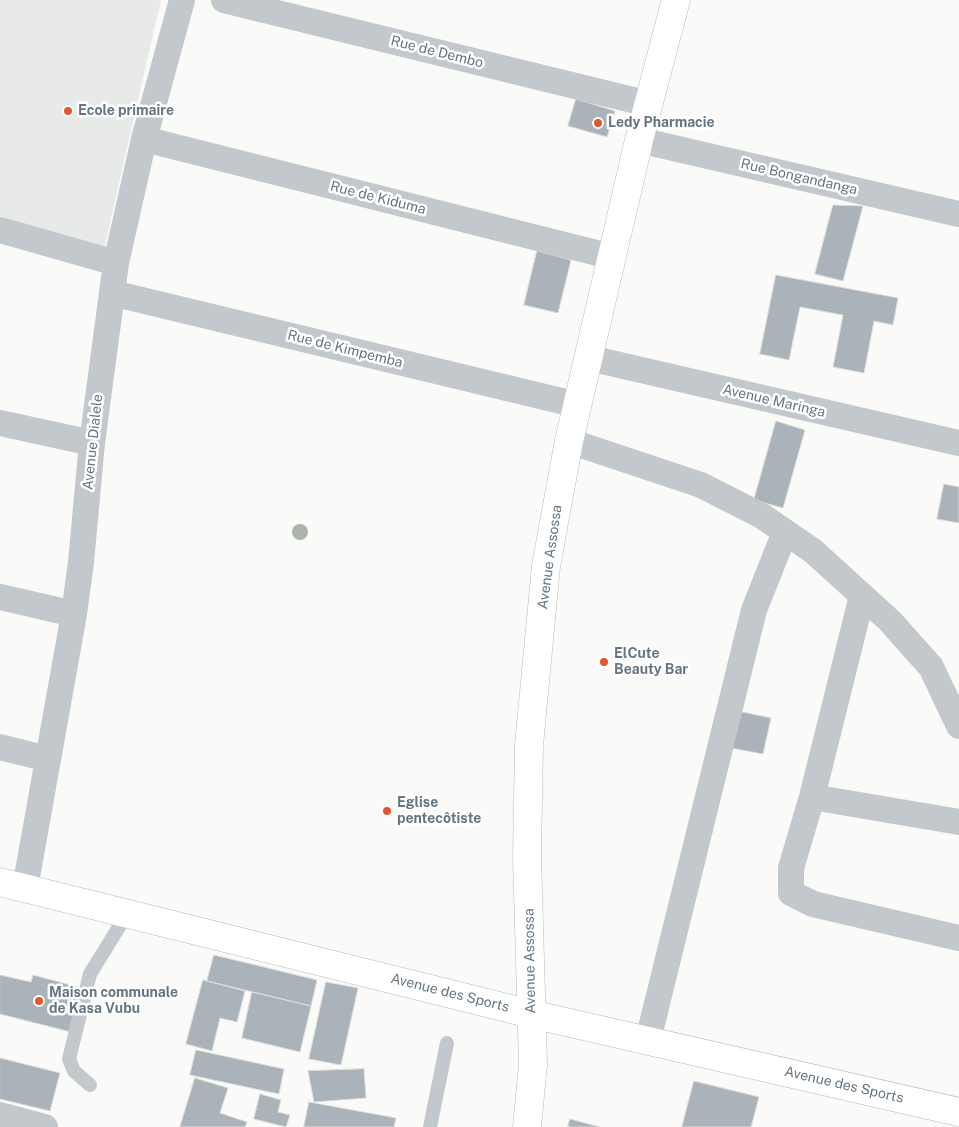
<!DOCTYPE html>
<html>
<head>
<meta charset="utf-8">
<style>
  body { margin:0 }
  canvas { display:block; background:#fafaf8 }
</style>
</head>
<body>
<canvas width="959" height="1127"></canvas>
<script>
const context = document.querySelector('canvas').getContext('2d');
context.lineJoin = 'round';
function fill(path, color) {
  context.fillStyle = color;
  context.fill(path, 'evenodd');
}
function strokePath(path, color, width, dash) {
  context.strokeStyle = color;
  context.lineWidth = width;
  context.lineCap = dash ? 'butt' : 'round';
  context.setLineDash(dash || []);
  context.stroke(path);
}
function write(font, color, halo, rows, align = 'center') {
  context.font = font + ' "Public Sans",sans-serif';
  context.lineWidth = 5;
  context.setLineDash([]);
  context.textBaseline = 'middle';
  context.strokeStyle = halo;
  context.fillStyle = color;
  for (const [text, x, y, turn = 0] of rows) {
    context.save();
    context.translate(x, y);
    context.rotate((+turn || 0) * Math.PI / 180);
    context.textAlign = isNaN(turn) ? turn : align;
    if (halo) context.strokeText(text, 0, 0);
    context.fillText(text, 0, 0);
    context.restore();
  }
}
const built = new Path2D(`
  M0 0H161L103 253 0 222Z`);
const building = new Path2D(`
  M576 99 615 111 607 137 568 126Z
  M833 205 863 206 843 281 815 274Z
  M537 251 571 260 558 313 524 305Z
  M776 275 898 298 893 325 874 321 864 373 833 367 843 315 800 307 789 360 760 354Z
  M776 421 805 430 783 508 754 500Z
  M944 484 959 487V523L937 519Z
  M733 710 771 718 763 754 726 747Z
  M214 955 317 980 311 1006 207 981Z
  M0 975 31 982 33 975 82 988 71 1032 0 1014Z
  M203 980 245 991 237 1022 220 1018 212 1051 186 1044Z
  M326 982 358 988 341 1065 309 1059Z
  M252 992 311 1006 300 1052 242 1038Z
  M196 1050 284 1069 279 1094 190 1075Z
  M0 1058 60 1073 50 1111 0 1099Z
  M364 1069 366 1098 314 1102 308 1071Z
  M195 1078 228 1088 220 1113 247 1122 245 1127H180Z
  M694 1081 759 1097 751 1127H682Z
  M260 1094 281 1100 278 1112 290 1115 286 1127 254 1119Z
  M309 1102 396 1118 394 1127H304Z
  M570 1119 600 1127H568Z`);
const lane = new Path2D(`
  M90 1085 74 1071 69 1059 90 974 127 914
  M430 1127 447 1043`);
const street = new Path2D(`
  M224 0 649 104
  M144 139 613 257
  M639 140 959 214
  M0 230 116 263
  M112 293 578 405
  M589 358 959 443
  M0 423 92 443
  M569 441 701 485 762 516 813 551 890 621 931 667 959 726
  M862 596 812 797 791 868V893L813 904 959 938
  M0 597 74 614
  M0 747 48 759
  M812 797 959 822
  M25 888 74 614 81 562 92 443 116 263 144 139 182 0
  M648 1040 754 610 785 532
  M0 1115 45 1127`);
const secondary = new Path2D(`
  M0 882 531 1014 959 1112
  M527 1127 533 1064 527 856 529 745 546 566 569 441 639 140 676 0`);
const trees = [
  [300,532]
];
const markers = [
  [68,111,5,"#e4572e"],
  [598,123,5,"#e4572e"],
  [604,662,5,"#e4572e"],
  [387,811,5,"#e4572e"],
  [39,1001,5,"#e4572e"]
];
const streetNames = [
  ["Rue de Dembo",437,52,14],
  ["Rue Bongandanga",799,177,13],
  ["Rue de Kiduma",378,198,14],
  ["Rue de Kimpemba",345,349,14],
  ["Avenue Maringa",774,401,13],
  ["Avenue Dialele",93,442,-84],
  ["Avenue Assossa",550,557,-82],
  ["Avenue Assossa",530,961,-91],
  ["Avenue des Sports",450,993,14],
  ["Avenue des Sports",844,1085,13]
];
const poiNames = [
  ["Ecole primaire",78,111],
  ["Ledy Pharmacie",608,123],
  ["ElCute",614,654],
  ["Beauty Bar",614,670],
  ["Eglise",397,803],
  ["pentecôtiste",397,819],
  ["Maison communale",49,993],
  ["de Kasa Vubu",49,1009]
];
fill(built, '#e8e9e9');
fill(building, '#aab3b9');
strokePath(building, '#dcdcda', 1);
strokePath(secondary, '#b3babf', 29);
strokePath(lane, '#c3c8cc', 14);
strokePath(street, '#c3c8cc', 26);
strokePath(secondary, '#fff', 28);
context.fillStyle = '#aab4a7';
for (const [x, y] of trees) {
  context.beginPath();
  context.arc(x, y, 8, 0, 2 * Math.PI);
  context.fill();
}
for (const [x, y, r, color] of markers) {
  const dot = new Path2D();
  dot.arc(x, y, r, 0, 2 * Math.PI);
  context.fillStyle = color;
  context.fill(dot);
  strokePath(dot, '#fff', 2);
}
write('14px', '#657683', '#fff', streetNames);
write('bold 14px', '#657683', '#fff', poiNames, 'left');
</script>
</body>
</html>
